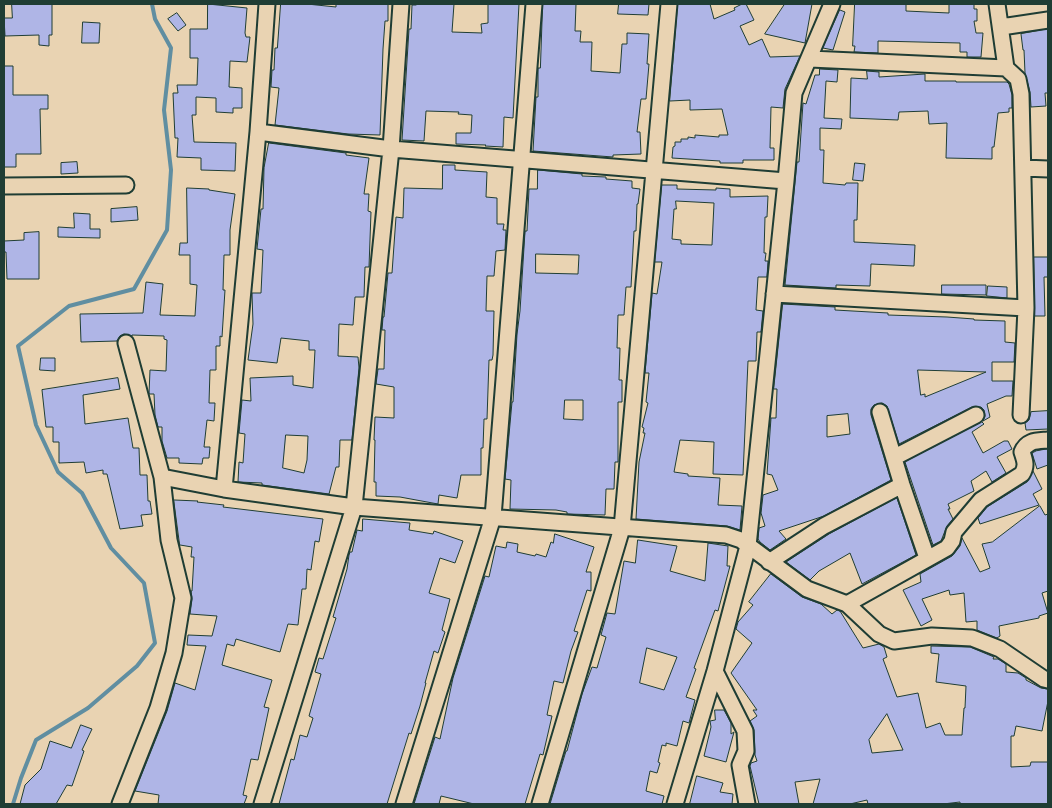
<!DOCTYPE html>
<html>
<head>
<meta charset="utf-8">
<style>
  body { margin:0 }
  #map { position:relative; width:1052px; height:808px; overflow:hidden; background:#e9d3b2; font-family:Kalam,sans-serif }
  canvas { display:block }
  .frame { position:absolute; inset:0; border:5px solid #1f3d34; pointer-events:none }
</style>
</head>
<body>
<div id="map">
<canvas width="1052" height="808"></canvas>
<div class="frame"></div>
</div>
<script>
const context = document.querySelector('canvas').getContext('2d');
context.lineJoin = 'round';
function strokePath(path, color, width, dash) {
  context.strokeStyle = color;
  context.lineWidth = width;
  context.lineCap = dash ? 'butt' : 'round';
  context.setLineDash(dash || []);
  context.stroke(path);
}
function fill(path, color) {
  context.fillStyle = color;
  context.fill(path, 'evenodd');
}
const stream = new Path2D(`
  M13 804 21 778 36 740 88 708 137 666 155 643 144 583 111 548 82 493 58 472 36 425 18 346 69 306 134 289 167 230 171 170 164 110 171 48 155 19 152 4`);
const building = new Path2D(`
  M12 4H52V35H49V46L39 45V35L5 36 4 18H12Z
  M208 4 247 8 245 33 246 37H250L247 62 230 61 229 87 242 88V108H233V113L216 112V98L196 97V115H192L194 142 236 143 235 171 201 170V158L177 157 178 138H175L173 93H178L177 85H197L198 58H190V29H207Z
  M281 4H307L336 7V4H388V21H385L383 49 380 135 348 134 275 125 279 88 271 87 272 70H274L275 48H277Z
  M416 4H454L452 32 482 33 481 24 488 23V4H519L513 118 504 117 503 147 485 146 486 145 456 144V133H471L472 115 458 114 459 112 426 111 424 141 402 140 409 29H411L412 5H416Z
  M543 4H576L575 31H581L580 42H592L591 71 620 73 622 44H627V33L649 34 647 64H649L646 99H641L637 132H640L641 154 613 155V157L533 151 536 97H538V68H540Z
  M619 4H649L648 15 618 14Z
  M678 4H710L714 19 735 10 734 8 742 4H746L754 20 740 26 749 45 762 39 770 57 800 56 785 89 783 108 771 107 770 148H774V160H743V163H720V161L672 158 673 147 675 146V142H681V139H688V137L695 138V135L719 137V135H728L722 109 690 110V100L670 101Z
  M785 4H812L805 43 765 34Z
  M855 4H906V11L949 13V4H974V9H977V21H974L976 33H983L981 57H967V52H960V43L878 41V53L854 52 855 46H853Z
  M840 10 845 12 833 50 823 48Z
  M177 13 186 25 178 31 168 19Z
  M83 22 100 23 99 43H82Z
  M1048 29V93H1045L1046 106 1031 107 1030 92 1025 73 1024 50H1023L1021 34Z
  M4 66H13V95H48V109H40L41 154H16V167H4Z
  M820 69 838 70 837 82 826 81 824 118 842 119 841 129 820 128V150H824L823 183 845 185 846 183H858L857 220H854V242L915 245 914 266 871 264 870 286 836 285V288L785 285 797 162H799L803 103 806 104 815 75H819Z
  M867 71 879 72V77L925 74V81H956V82H1007L1009 84 1012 95V108H1009V112L998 113 994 147H992V159L946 158 947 123 929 124 928 111 899 112 898 120 850 118 851 78 867 79Z
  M269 143 346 153V155L369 158 364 194H369L368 211 371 212 369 267H365L364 297H355L353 325 339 324 338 356 358 357 359 368 352 440H340L339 467H336L329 494 262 485V483L238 482 239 462 243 463 245 434 239 433 242 400 251 401 250 378 293 376V385L313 388 315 350H309V341L281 338 277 363 248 360 253 324 252 293H261L263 250 257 249 261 209H263L264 168ZM286 435 308 436 307 460 304 473 283 468Z
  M77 162 78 173 61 174V163Z
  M855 163 865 164 863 181 853 180Z
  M443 165H455V170L487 172 486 197 497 198V224H504L503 230H506L505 250 496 251 494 276H487L486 311H494L493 355 492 360H489L487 419H484L483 448H481V475H461L457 498 439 495 438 504 400 497 376 496V482H374L375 440H374L375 417 394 418V387L376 384 378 369H384L385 330H382L383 317H384L388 273H392L396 217 403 218 404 188 442 189Z
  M538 170 582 174V176L606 177V179L632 181V188L640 189 638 204H637L636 231H634L631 287H626L624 315H618L617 348H620L619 380H622V402H618V462H615L614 489H606L605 515 567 514V512L556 510 510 509 511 480 505 479 512 402H513L517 334 520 311 525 231H527L529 189H537ZM536 254 579 255 578 274 536 273ZM565 400H583V420L564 419Z
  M662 185H677V189L716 190V188L730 189V197L768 196 767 217H765L764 253H766L765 261H768L767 277H758L756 310 763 311 761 332H757L756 361H748L743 475 713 474 714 442 680 440 674 472 688 474V476L720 478 718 505 742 506 740 530 727 526 636 519 639 462 645 433H643L644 428 642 427 648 403 646 402 649 373H645L652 293 657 294 662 262H655ZM676 201 714 203 712 245 681 244V240L672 239 674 209H676Z
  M187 188 209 189V190L235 194 230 230V255H224L223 290H225L222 337 220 336V346H216V370H210L209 403H215L214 421 207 420 204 447H210L209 458H203L202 464 179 463V458H167L162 441V427H158L155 415 154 394H149L150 370 166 371 167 340 164 339V336L132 335V336L124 334 120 336 117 341 81 342 80 314 143 313 146 282 163 284 160 315 195 316 197 285 190 284V255H179L180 243H187Z
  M137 207 138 220 111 222V209Z
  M74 213 90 214V229H100V238L58 237V227L74 228Z
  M39 232V279H7L6 252H4V241L24 240V233Z
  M1034 257H1048V277H1044L1045 316H1035Z
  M942 285H986V295L942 294Z
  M988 286 1007 287V298L987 296Z
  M783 304 835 307V310L888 313V315L947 317 974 319V320L1005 321V342L1015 343 1014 362H992V381H1013L1012 396H1006L987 404 990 417 983 421 985 416 984 410 981 407H972L899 444 887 406 882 403 874 405 871 409V415L891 480 824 516 779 531 786 539 770 550 760 542 758 539 759 528 765 526 761 513 763 495 778 490 772 475 767 474 771 418H776L777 389H774ZM918 370 986 372 925 397V394L921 395ZM848 414 850 434 827 437V416Z
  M41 358H55V371L40 370Z
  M118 378 120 389 83 395 85 424 128 418 133 448H139L140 475H147L148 501H150L152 514 141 515 143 526 120 529 107 474H103V470L86 473 84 462 59 463V442H53V427H46L42 390Z
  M1048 411V429L1026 430 1025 423 1029 420 1031 412Z
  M982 422 984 424 972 432 983 453 1004 441H1008L1012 449 997 457 1006 473 992 482 986 471 971 481 974 491 948 504 950 509H948L953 519 947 526 941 541 933 545 905 462Z
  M1048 449V465L1037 469 1032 453 1036 451Z
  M1033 471 1042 489 1033 494 1039 505 980 524 978 518 987 507 1027 482Z
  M897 498 916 555 862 584 850 553 819 571 810 580 786 562 829 534Z
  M174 500 198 501 197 502 224 505 223 507 323 519 319 542 315 541 311 570 307 569 306 589H302L298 625 288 624 280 652 236 639 234 646 227 644 222 665 272 680 264 707 269 708 258 760 251 759 243 795 247 796 244 804H158L159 795 135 791 167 711 175 683 195 690 206 646 187 645 188 635 212 636 217 616 190 614 192 599 191 591H192L194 557H191L192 547 180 545Z
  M1040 506 1045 515 1048 514V591L1042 593 1048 613 1039 616V618L999 626 1000 636 997 638 977 630V621L966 622 964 593 950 595 949 590 922 599 932 620 921 626 903 590 921 582 920 574 952 556 960 546 962 538 980 572 990 568 982 544 992 542Z
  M363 519 410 523 409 530 433 534 434 531 463 541 455 563 440 558 429 593 450 599 442 630 445 632 438 653 434 651 425 683H426L420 706 411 734 409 733 387 804H279L291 759 294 760 300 735 307 737 313 718 309 716 321 674 315 672 319 658 323 659 336 618 333 617 347 569 349 555 350 552H352L357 530 362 531Z
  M555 534 594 547 586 572H591V591L587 590 574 631 578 632 571 651 563 683 554 681 547 715 552 716 543 755 540 754 525 804H474L441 796 439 804H414L435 737 440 739 453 678 485 576 489 577 496 546 506 548 507 542 518 544 517 552 535 556 536 554 546 557 551 542 553 543Z
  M638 540 677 546 670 571 705 581 708 543 728 546 727 566H730L718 611 715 610 694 668 696 669 686 697 695 700 689 723 683 721 677 746 666 743V746L662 745 658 762 660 763 657 773 650 771 646 791 664 796 662 804H550L566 751H567L582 694 592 667 597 668 606 637 601 635 607 613 615 614 624 561 635 563ZM647 648 677 657 664 690 640 683Z
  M771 574 802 597 821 604 832 614 837 610 840 611 863 648 879 644 884 647 887 657 883 659 897 697 918 693 926 728 940 723 945 735H962L964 708H965L966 686 936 682 939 654 931 653V646L970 647 994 657 993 659H998L1006 664V672L1018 673 1026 678V680L1041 688 1048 689V701L1042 731 1016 726 1014 736H1011V767L1030 766 1031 762H1048V804H960V802L943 804H868L867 800 850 804H813L820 779 795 782 799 804H759L750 766 751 763 757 761 755 755 754 730 750 721 757 716 753 710H757L731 673 752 643 736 629 738 622 753 605 749 602ZM887 714 903 750 872 753 869 740Z
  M715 710H724L731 723V734L734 732 726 762 704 756 711 727 710 721 715 720Z
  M81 725 92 729 82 750 84 751 72 786 67 785 56 804H20L25 785 41 769 50 741 71 748Z
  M697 776 723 783 720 792 733 794 732 804H690Z`);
const minor = new Path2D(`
  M997 4 1006 68
  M1000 25 1008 26 1048 20
  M810 59 1006 68 1018 79 1021 94 1026 308 1021 415
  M258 132 391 149 786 181
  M1023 168 1048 169
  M4 186 126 185
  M774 294 1026 308
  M880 412 902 485 927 558
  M895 457 976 415
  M162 477 224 489 354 507 726 535 741 540 807 589 847 604 879 634 894 641 932 636 972 638 1000 649 1044 679 1048 680
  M224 489 258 132 267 4
  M769 562 824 526 902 485
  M847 604 947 548 952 541 954 532 981 500 1022 474C1027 466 1025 461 1022 452 1027 440 1037 441 1048 440
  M715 671 745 731 746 751 740 765 747 804
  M120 804 158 708 174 653 183 598 169 540 162 477 126 343
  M262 804 354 507 391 149 401 4
  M404 804 493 517 534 4
  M540 804 622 528 669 4
  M675 804 715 671 748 546 786 181 794 93 832 4`);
strokePath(stream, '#608ea1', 4);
fill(building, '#afb5e6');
strokePath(building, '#1f3d34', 1);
strokePath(minor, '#1f3d34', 19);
strokePath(minor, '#e9d3b2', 15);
</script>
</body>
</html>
